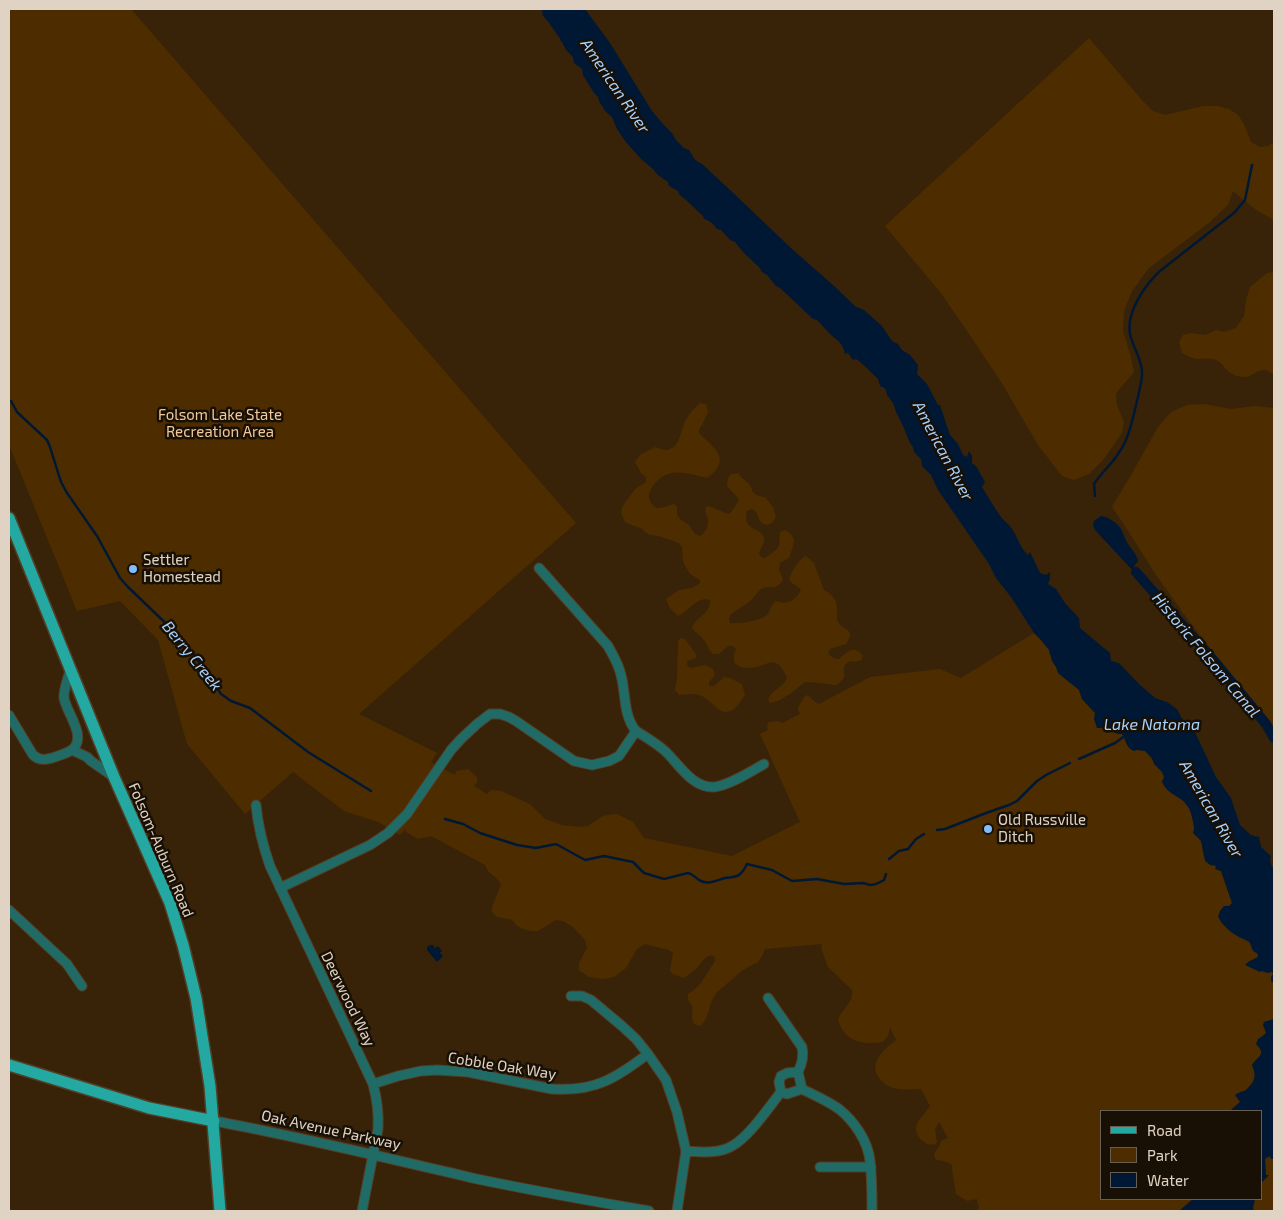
<!DOCTYPE html>
<html>
<head>
<meta charset="utf-8">
<style>
  body { margin:0 }
  #map { position:relative; width:1283px; height:1220px; overflow:hidden; background:#382308; font-family:"Exo 2",sans-serif }
  canvas { display:block }
  .frame { position:absolute; inset:0; border:10px solid #e0d3c3; pointer-events:none }
  .legend { position:absolute; left:1100px; top:1110px; width:162px; height:90px; box-sizing:border-box; background:#180f05; border:1px solid #685d51; margin:0; padding:6px 9px; list-style:none; font-size:15px; color:#e0d3c3 }
  .legend li { display:flex; align-items:center; gap:10px; height:25px }
  .legend b { width:25px; border:1px solid #685d51 }
</style>
</head>
<body>
<div id="map">
<canvas width="1283" height="1220"></canvas>
<div class="frame"></div>
<ul class="legend">
<li><b style="height:6px;background:#23a9a2"></b>Road</li>
<li><b style="height:14px;background:#4d2d00"></b>Park</li>
<li><b style="height:14px;background:#001833"></b>Water</li>
</ul>
</div>
<script>
const context = document.querySelector('canvas').getContext('2d');
context.lineJoin = 'round';
function fill(path, color) {
  context.fillStyle = color;
  context.fill(path, 'evenodd');
}
function strokePath(path, color, width, dash) {
  context.strokeStyle = color;
  context.lineWidth = width;
  context.lineCap = dash ? 'butt' : 'round';
  context.setLineDash(dash || []);
  context.stroke(path);
}
function write(font, color, halo, rows, align = 'center') {
  context.font = font + ' "Exo 2",sans-serif';
  context.lineWidth = 5;
  context.setLineDash([]);
  context.textBaseline = 'middle';
  context.strokeStyle = halo;
  context.fillStyle = color;
  for (const [text, x, y, turn = 0] of rows) {
    context.save();
    context.translate(x, y);
    context.rotate((+turn || 0) * Math.PI / 180);
    context.textAlign = isNaN(turn) ? turn : align;
    if (halo) context.strokeText(text, 0, 0);
    context.fillText(text, 0, 0);
    context.restore();
  }
}
const green = new Path2D(`
  M9 9H131L576 523 359 714 437 753 431 762 455 775 456 771 468 769 477 777V782L474 786 487 794 491 790 501 791 530 804 545 819 562 825 580 827 588 826 601 817 607 815 617 814 633 822 644 838 732 856 800 822 760 734 768 730 767 725 769 722 779 721 782 723 800 714C795 707 801 705 803 698L807 695C812 698 814 702 819 704L870 677 940 669 961 678 1034 633 1041 640 1049 650 1052 661 1057 667 1058 673 1079 690 1082 699 1095 713V719L1103 727 1105 728 1107 733 1111 731 1122 734C1128 744 1133 750 1145 751L1162 772 1164 777 1165 787 1182 799 1189 806 1193 814V824L1198 837 1201 841 1204 856 1221 871 1232 903 1229 906H1224L1220 911 1221 922C1225 927 1230 932 1236 935 1246 942 1255 942 1258 957L1248 962 1262 971 1272 972 1273 975 1271 977V981L1274 983V1019L1264 1022 1266 1033 1256 1044 1262 1052 1261 1055 1252 1065 1255 1074 1253 1081 1246 1090 1240 1092 1235 1096 1240 1100V1102C1237 1105 1233 1107 1231 1110L1232 1111H1102V1199H1193L1179 1211H976L979 1208 977 1199 967 1201 956 1194C955 1184 952 1175 952 1165 947 1161 941 1161 935 1159L934 1154 940 1145 941 1141 948 1138 939 1122 935 1129 937 1143C928 1149 914 1137 916 1126 918 1120 926 1112 930 1106L921 1089C914 1089 905 1090 898 1089 892 1088 885 1085 881 1080 866 1065 884 1049 896 1040L890 1027 888 1036 883 1042C862 1045 844 1042 838 1019 843 1009 854 1001 852 990L828 967 821 948 822 944 765 949 762 956 758 962 743 970 717 992 712 1000 706 1019 700 1026 694 1024C689 1015 697 1010 688 1000V994L695 989 701 983 715 961 714 956 710 955 704 959 696 969 684 978 673 974 670 971 673 953 669 950 645 944 637 949 626 968 614 977 603 979 589 977 579 970V963L587 948 585 940 573 927 563 921 556 920 538 931H531L523 929 516 925 512 920 497 917 492 912V907L501 885 499 881 488 871 485 865 431 836 418 839 406 832V829L400 835 378 822 344 811 293 772 245 814 187 744 158 640 120 601 77 611 9 445Z
  M1089 38 1141 99 1153 111 1165 115 1203 106H1218L1229 109 1238 115 1244 124 1251 142 1260 147 1268 146 1274 142V220L1256 210 1233 191 1228 205 1210 222 1149 268 1132 291 1124 311 1123 331 1131 357 1134 372C1128 380 1121 386 1116 394L1117 405 1124 422 1122 433 1103 460 1089 474 1074 480 1062 476 1038 445 1003 385 965 328 940 292 885 226Z
  M1274 272V375C1260 362 1255 378 1242 377 1224 375 1226 362 1213 359 1208 358 1202 359 1197 359 1192 358 1187 355 1182 353L1179 342 1183 335 1191 333 1206 335 1216 330 1224 332 1236 328 1244 316 1246 300 1250 287 1267 273Z
  M700 403 706 404 708 412 702 425 699 429V433C714 448 733 460 707 478 693 475 682 470 668 474 658 477 642 494 652 504 653 506 656 508 658 508 663 508 669 505 674 504L677 507V514L680 519 689 525 695 534 701 536C709 528 710 522 705 511L706 506C714 507 721 512 729 514L735 507 739 499 727 486 728 478 731 474 739 473C742 480 743 478 747 482 756 490 747 494 765 497L773 507 776 517 771 524 765 525C763 523 761 522 760 521 757 516 758 512 752 509L747 511C741 533 765 526 764 541 763 545 760 550 759 553L761 557 765 558 776 550 779 546 780 532 785 530 790 533 794 539 793 546 789 558 780 563 779 569 783 580C773 593 771 584 761 589 758 591 756 595 753 598 747 605 737 609 730 615L729 619 730 623C739 624 760 621 767 615 771 611 770 605 776 601 788 605 795 601 801 590 797 585 792 585 789 579 792 571 798 560 806 556L814 563 824 590C834 595 838 602 837 613 837 616 836 619 838 622 843 631 857 628 846 644L830 649 828 653C831 657 834 659 839 659 848 652 853 644 863 656L861 660 855 662 850 661C841 666 845 670 844 678L838 684 835 685 821 683 805 682 790 694 778 701 770 703 768 700C771 690 783 688 787 678 780 662 776 659 760 666 752 669 739 669 734 662V654L736 649 733 646H728L719 654H713C708 649 708 646 704 640 701 635 695 633 692 628 696 616 711 614 710 600 696 596 690 611 678 616L670 608 666 599 679 590 692 588 700 583V580L690 574 683 562 682 547 679 543 659 536 651 535 645 532 641 528 634 526 625 522 621 513 622 507 635 489 646 482V477L641 473 635 462 640 455 655 447C659 448 666 452 670 449 681 445 681 427 687 418 690 412 695 408 700 403Z
  M1204 404 1231 409 1255 406 1274 408V733L1263 716 1189 621 1156 575 1125 526 1112 507 1131 475 1158 427 1171 412 1187 405Z
  M681 638 685 639 696 654V658L687 661V665L690 668 705 665 713 669 715 675 709 682V686H714L724 677 730 678 742 684 745 695C739 704 731 718 718 709 712 704 706 697 699 695 693 693 685 695 679 695L675 690C675 685 677 681 677 677 677 665 678 653 678 641Z
  M1270 1155 1271 1159H1274V1211H1254L1253 1208 1255 1199H1262V1182L1268 1176 1266 1175 1265 1159Z`);
const water = new Path2D(`
  M541 9H585L610 43 652 111 663 124 672 133 676 140 684 148 689 150 695 160 702 164 728 188 792 249 833 285 856 307 864 310 882 326 892 341 898 344 902 350 910 355 918 365 917 374 927 384 938 405H940L950 435 958 444 963 455 967 457 969 451 972 456V463L976 466 985 482 982 487C988 497 994 507 1001 517 1004 521 1009 524 1012 529 1018 537 1020 548 1028 555L1030 552 1040 573 1046 575 1050 572V579L1048 584 1056 589 1065 603 1079 618 1080 628 1110 653 1111 661 1119 663 1139 684 1155 698 1167 702 1177 709 1186 726 1194 730 1216 777 1231 798 1240 825 1251 835 1259 837 1261 847 1271 856 1270 861 1272 867 1274 868V983L1271 981V977L1273 974 1272 972 1267 973 1262 971 1260 972 1245 965 1248 962 1258 957V954L1253 951 1249 941C1236 937 1225 929 1218 917L1220 911 1224 906H1229L1232 903 1221 871 1215 869 1216 866 1210 865 1205 861 1201 841 1193 833C1195 828 1194 826 1193 822 1189 793 1171 801 1162 782L1164 777 1162 772 1154 764 1152 758 1145 751 1137 750 1134 751C1126 748 1126 740 1122 734H1118L1111 731 1107 733 1105 728H1097L1094 719 1095 713 1082 699 1079 690 1058 673 1056 667 1052 661 1049 650 1041 640 1034 633 1011 597 996 578 989 564 938 490 931 475 922 466 921 459 914 452 913 447 910 443 903 426 896 412 893 403 887 395 886 390 883 387H881C879 384 879 382 878 379 876 377 860 361 856 359L853 360 848 353 845 354C843 343 838 341 831 335 826 330 822 325 817 320L813 319 780 288 776 286 767 275 762 272 759 267 745 254 738 246 735 242 730 240 721 230 717 229C715 225 709 220 704 219L703 216 686 200 679 194 678 191 669 186 668 182 658 175 653 169 641 159 625 141 617 129 612 117 605 111 599 101 598 97 594 93 583 75 582 69 574 63 573 57 566 50 562 42 560 40V38C553 30 550 22 542 15L543 13Z
  M1101 516C1109 517 1117 523 1121 529 1124 534 1125 540 1128 544 1132 550 1137 554 1138 561L1133 568 1136 572 1135 573 1095 530 1093 525 1094 521Z
  M430 945H433L435 948 438 946 442 951 440 953 443 956 437 962 427 950V947Z
  M1274 1019V1159H1271L1270 1156 1265 1159 1266 1175H1269L1262 1182V1111H1232L1231 1110 1240 1102 1235 1095C1239 1092 1244 1092 1247 1089 1256 1082 1256 1074 1252 1065 1258 1056 1267 1054 1256 1044L1258 1039 1264 1035 1266 1033 1263 1025 1264 1022Z
  M1193 1199H1255L1253 1208 1254 1211H1179Z`);
const stream = new Path2D(`
  M11 401 17 412 47 440 50 447 61 482 67 493 97 536 120 578 128 587 179 636 192 652 221 694 231 701 250 708 308 752 371 791
  M1095 496 1094 484C1101 473 1111 465 1118 454 1130 438 1133 416 1138 397 1139 390 1142 382 1142 374 1143 361 1133 348 1130 334 1126 312 1145 285 1160 271L1234 213 1245 200 1252 165
  M1079 759 1115 743 1126 735
  M445 819 463 824 480 833 517 845 536 848 556 844 585 860 604 856 633 862 644 873 664 879 688 873C694 874 696 879 701 881 710 885 717 880 725 878 730 877 736 878 740 874 743 872 745 868 747 864L772 870 792 881 817 879 844 884 863 883 870 885 876 884 884 880 886 874
  M937 830 945 829 986 813 1009 805 1017 801 1037 781 1046 775 1070 763
  M889 859 899 851 908 849 916 839 924 834`);
const canal = new Path2D(`
  M1136 572 1215 662 1266 724 1274 738`);
const minor = new Path2D(`
  M9 715 33 755C40 761 46 760 55 757 60 755 69 753 73 749 87 736 66 712 64 698 63 691 68 678 70 671
  M636 731C646 737 656 743 665 751 679 764 692 788 714 787 728 786 752 771 764 764
  M72 750 87 757 91 761 114 777
  M256 805C258 826 263 846 270 866L373 1084C377 1099 379 1113 378 1129L362 1211
  M280 888 370 845 388 833 407 814 451 750 461 739 477 724 490 714H500L509 717 516 721 574 761 592 765 609 761 619 756 636 731C623 716 626 693 621 675 619 665 613 655 608 646L539 568
  M9 910 67 964 82 986
  M571 996H582L591 1000 622 1026 636 1039 648 1054 666 1080 677 1112 686 1151 677 1211
  M768 998 802 1047C804 1056 802 1064 798 1072
  M798 1072 802 1089C814 1095 828 1101 839 1109 854 1121 868 1141 870 1161 872 1177 872 1195 872 1211
  M373 1084 398 1076 421 1071 437 1070 468 1072 552 1089C596 1092 615 1078 648 1054
  M781 1092 787 1094 802 1089
  M214 1121C302 1137 390 1159 477 1179 534 1191 592 1201 649 1211
  M686 1151C700 1152 719 1154 732 1146 749 1137 769 1107 781 1092L779 1082 781 1076 787 1073 798 1072
  M820 1167H871`);
const major = new Path2D(`
  M9 518 114 777 170 903 183 945 196 998 210 1086 220 1211
  M9 1065 149 1108 214 1121`);
const markers = [
  [133,569,5,"#81bdfa"],
  [988,829,5,"#81bdfa"]
];
const parkNames = [
  ["Folsom Lake State",220,415],
  ["Recreation Area",220,432]
];
const poiNames = [
  ["Settler",143,560],
  ["Homestead",143,577],
  ["Old Russville",998,820],
  ["Ditch",998,837]
];
const streetNames = [
  ["Folsom-Auburn Road",161,850,67],
  ["Deerwood Way",348,999,64],
  ["Cobble Oak Way",502,1066,9],
  ["Oak Avenue Parkway",331,1130,12]
];
const waterNames = [
  ["American River",615,86,56],
  ["American River",943,451,62],
  ["Historic Folsom Canal",1206,655,50],
  ["Berry Creek",192,656,51],
  ["Lake Natoma",1152,725],
  ["American River",1211,809,60]
];
fill(green, '#4d2d00');
fill(water, '#001833');
strokePath(stream, '#001833', 2.5);
strokePath(canal, '#001833', 10);
strokePath(minor, '#533f26', 11);
strokePath(major, '#533f26', 14);
strokePath(minor, '#216b67', 9);
strokePath(major, '#23a9a2', 11);
for (const [x, y, r, color] of markers) {
  const dot = new Path2D();
  dot.arc(x, y, r, 0, 2 * Math.PI);
  context.fillStyle = color;
  context.fill(dot);
  strokePath(dot, '#180f05', 2);
}
write('15px', '#f2c99b', '#180f05', parkNames);
write('15px', '#e0d3c3', '#180f05', poiNames, 'left');
write('15px', '#e0d3c3', '#180f05', streetNames);
write('italic 16px', '#a7d1fd', '#180f05', waterNames);
</script>
</body>
</html>
